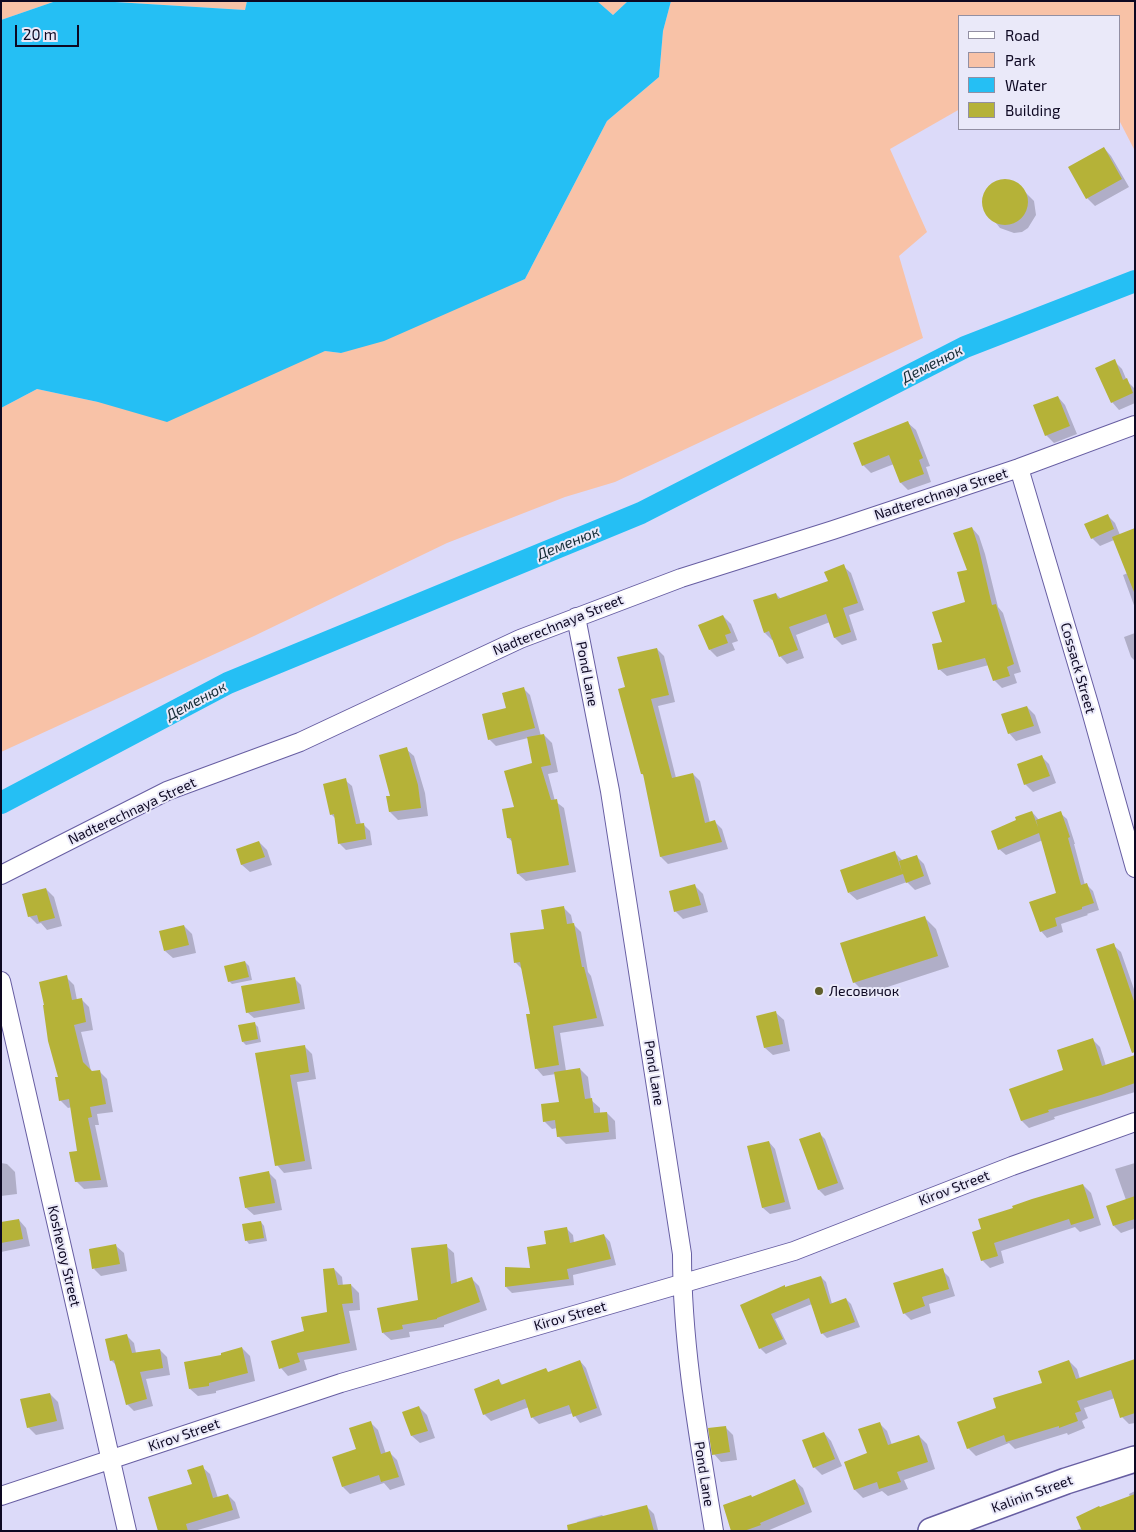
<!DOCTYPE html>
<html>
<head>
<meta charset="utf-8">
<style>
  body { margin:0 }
  #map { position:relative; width:1136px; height:1532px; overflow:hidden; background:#dcdaf9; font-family:"Exo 2",sans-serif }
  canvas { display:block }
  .frame { position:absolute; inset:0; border:2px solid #0d0822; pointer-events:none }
  .legend { position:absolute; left:958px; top:15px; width:162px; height:115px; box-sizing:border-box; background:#eae9f9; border:1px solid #928fa3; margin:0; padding:6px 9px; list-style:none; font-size:15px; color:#0d0822 }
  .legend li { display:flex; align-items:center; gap:10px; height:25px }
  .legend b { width:25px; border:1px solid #928fa3 }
  .scale { position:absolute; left:15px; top:25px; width:64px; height:22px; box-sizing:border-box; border:2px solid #0d0822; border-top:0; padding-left:6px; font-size:15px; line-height:18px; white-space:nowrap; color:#0d0822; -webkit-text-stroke:4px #eae9f9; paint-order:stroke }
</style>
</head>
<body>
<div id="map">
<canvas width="1136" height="1532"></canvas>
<div class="frame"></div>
<ul class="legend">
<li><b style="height:6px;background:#fff"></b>Road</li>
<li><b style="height:14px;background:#f8c2a7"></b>Park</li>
<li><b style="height:14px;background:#25bff4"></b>Water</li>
<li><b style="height:14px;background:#b5b238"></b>Building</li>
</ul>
<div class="scale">20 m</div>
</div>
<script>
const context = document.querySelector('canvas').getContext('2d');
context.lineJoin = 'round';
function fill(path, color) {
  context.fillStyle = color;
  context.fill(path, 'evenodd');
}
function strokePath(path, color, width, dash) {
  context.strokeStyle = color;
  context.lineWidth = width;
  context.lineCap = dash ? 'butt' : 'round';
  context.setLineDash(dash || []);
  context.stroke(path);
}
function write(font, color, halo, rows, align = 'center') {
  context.font = font + ' "Exo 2",sans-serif';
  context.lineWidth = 4;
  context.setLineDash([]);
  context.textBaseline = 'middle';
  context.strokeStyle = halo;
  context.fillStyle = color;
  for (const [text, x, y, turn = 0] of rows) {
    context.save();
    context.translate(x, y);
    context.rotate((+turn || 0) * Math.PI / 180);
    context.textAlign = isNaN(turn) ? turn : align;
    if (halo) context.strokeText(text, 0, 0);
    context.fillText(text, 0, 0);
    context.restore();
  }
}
const green = new Path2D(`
  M1 1H56L1 20Z
  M99 1H247L245 10Z
  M597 1H628L613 15Z
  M671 1H1135V151L1120 122V16H960V109L890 149 927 232 899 256 923 338 615 482 565 497 447 543 254 636 1 752V408L37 389 98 402 325 351 341 353 525 279 607 121 659 77 663 31Z`);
const water = new Path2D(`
  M56 1H99L245 10 247 1H597L613 15 628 1H671L663 31 659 77 607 121 525 279 384 341 341 353 325 351 167 422 98 402 37 389 1 408V20Z`);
const shadow = new Path2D(`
  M1104 148 1111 156 1129 187 1095 206 1087 198Z
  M1001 180 1015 182 1034 201 1036 215 1028 228 1022 232 1014 233 1000 228 984 208 985 193 994 183Z
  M1114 361 1122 369 1127 381 1135 389V403L1119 410 1112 402Z
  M1058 397 1065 405 1077 434 1054 443 1046 435Z
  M908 423 916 430 930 466 926 467 931 482 908 490 901 483 894 464 871 473 863 465Z
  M1107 515 1115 523 1120 535 1135 529V608L1123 575 1128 573 1114 540 1100 546 1092 538Z
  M972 528 979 536 985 554 998 607 1003 613 1021 672 1014 674 1017 683 1002 688 994 680 989 665 947 676 939 669 943 643 966 603Z
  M843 566 851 573 864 610 849 615 857 640 842 645 835 638 830 622 796 635 804 658 787 664 780 656 774 639 772 640 765 633 776 594 781 599 829 582Z
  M723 616 731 624 738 641 732 643 735 650 717 657 710 650Z
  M1135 633V661L1131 657 1124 637Z
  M657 649 664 656 675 702 658 706 676 778 693 774 700 781 710 823 715 822 722 829 728 849 668 864 661 857 645 776 642 774 627 688Z
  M524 689 530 695 541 736 544 735 552 743 558 772 548 774 555 801 564 808 576 872 526 881 518 874 513 842 508 838 516 808 534 764 528 738 496 746 489 739 507 709Z
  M1027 707 1035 715 1041 733 1016 741 1009 733Z
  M406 749 414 756 425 793 428 816 398 820 390 812 392 797Z
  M1042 757 1049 764 1056 783 1033 792 1025 784Z
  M345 780 352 786 361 825H364L370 831 372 845 346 850 340 844 336 819 331 814Z
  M1032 812 1039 820 1060 813 1067 819 1075 844H1074L1085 885 1086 884 1093 891 1099 910 1087 914 1088 915 1061 924 1063 932 1047 938 1041 931 1058 894 1043 840 1006 855 999 849 1018 821Z
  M259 842 267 850 272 865 250 872 242 865 237 850Z
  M894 852 902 860 916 856 924 864 931 884 915 890 907 882 857 900 849 893Z
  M695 886 703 894 708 912 683 919 675 911Z
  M46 889 54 897 62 926 47 930 41 923 37 924 29 916Z
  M564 908 571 915 573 924 581 932 588 972 591 976 604 1026 560 1033 566 1071 580 1069 588 1077 591 1100 600 1108V1114L607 1113 615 1121 616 1139 566 1144 558 1136 557 1128 552 1129 544 1121 560 1103 556 1074 543 1076 536 1068 531 1015 522 969 515 962 546 930Z
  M924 917 936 929 949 967 866 994 854 982Z
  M184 926 192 934 196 953 173 958 165 951Z
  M1113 945 1121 952 1135 992V1044Z
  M245 962 249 966 252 980 232 984 229 981Z
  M66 977 74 985 77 1000 81 999 89 1007 93 1030 81 1032 91 1071 92 1073 99 1071 107 1079 113 1112 97 1114 99 1125H95L108 1187 84 1189 76 1181 79 1152 72 1107 68 1108 60 1100 59 1078Z
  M294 978 301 985 305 1009 254 1018 247 1012Z
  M776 1013 784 1020 790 1051 773 1055 765 1048Z
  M254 1023 258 1027 261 1042 246 1045 243 1042Z
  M1093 1040 1100 1047 1106 1066 1135 1059V1092L1054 1117 1055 1119 1029 1128 1022 1121 1011 1090 1065 1071Z
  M304 1046 312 1054 316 1079 297 1082 312 1169 284 1173 277 1165 256 1054Z
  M819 1133 825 1139 844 1189 825 1196 819 1190Z
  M769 1142 775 1149 791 1209 770 1214 763 1208Z
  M1 1163 7 1164 15 1172 17 1194 1 1196Z
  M1135 1163V1228L1121 1233 1114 1226 1126 1200 1115 1169Z
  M268 1172 276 1180 282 1210 254 1215 246 1208Z
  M1083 1185 1091 1193 1101 1225 1080 1232 1075 1227 1001 1251 1004 1263 990 1268 982 1260 974 1233Z
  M19 1220 26 1228 30 1246 1 1252V1223Z
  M261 1222 264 1226 267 1241 249 1244 246 1240Z
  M566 1228 573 1235 574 1243 604 1235 610 1242 616 1265 573 1275 574 1285 512 1293 506 1287 531 1269 548 1245Z
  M116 1246 124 1253 127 1271 101 1276 94 1269Z
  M446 1246 454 1253 457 1283 472 1279 479 1286 487 1310 444 1325V1327L409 1332 410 1337 391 1340 383 1333 419 1302Z
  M334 1269 342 1277 343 1286 351 1285 359 1293 360 1310 349 1311 357 1350 304 1360 307 1370 288 1376 281 1368 305 1332 328 1313Z
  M942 1270 949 1277 955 1296 929 1304 931 1313 911 1320 904 1313Z
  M821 1277 826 1282 832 1304 846 1299 851 1304 860 1327 827 1338 822 1333 812 1304 775 1319 787 1344 766 1354 760 1348 741 1306 786 1288Z
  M127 1336 134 1343 136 1353 160 1350 167 1357 170 1375 146 1379 153 1406 134 1411 127 1404 116 1365 111 1360Z
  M242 1348 250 1356 255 1381 216 1391V1393L198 1396 190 1389 223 1356Z
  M1135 1360V1423L1129 1424 1122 1417 1115 1398 1084 1408 1088 1418 1082 1421 1085 1428 1068 1435 1067 1433 1015 1449 1009 1443 976 1456 968 1448 997 1408 1044 1384 1069 1361 1077 1369 1080 1379Z
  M580 1361 586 1368 602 1415 580 1423 573 1413 539 1424 532 1417 529 1407 491 1421 484 1414 499 1381 504 1386 549 1373Z
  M50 1394 58 1402 64 1429 36 1435 28 1427Z
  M419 1407 427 1415 435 1438 420 1443 412 1436Z
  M370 1422 378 1430 386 1454 390 1453 397 1460 405 1485 390 1490 384 1483 350 1494 343 1487Z
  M879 1423 887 1431 892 1445 919 1436 927 1444 935 1469 904 1480 908 1489 888 1496 882 1491 863 1498 855 1490 845 1462 868 1454Z
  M725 1427 733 1435 737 1460 721 1462 714 1454Z
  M824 1433 831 1441 842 1466 822 1475 814 1467Z
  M202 1467 210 1474 218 1498 228 1495 235 1502 240 1518 194 1531H160L193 1485Z
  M795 1481 803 1488 812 1512 767 1531H733L753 1498Z
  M1135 1491V1531H1074L1082 1528 1100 1508 1130 1497 1129 1494Z
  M646 1506 654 1514 658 1530 661 1531H579L577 1522 602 1515 604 1517Z`);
const canal = new Path2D(`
  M1 803 228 683 641 513 965 347 1135 281`);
const building = new Path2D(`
  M1104 147 1122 179 1086 199 1068 167Z
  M982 202a23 23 0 1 1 46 0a23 23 0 1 1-46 0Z
  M1115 359 1123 380 1127 378 1133 393 1111 403 1095 368Z
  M1058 396 1070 426 1045 436 1033 405Z
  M908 421 923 458 919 460 924 474 900 483 889 455 862 466 853 443Z
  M1108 514 1114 529 1091 539 1084 524Z
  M972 527 978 545 992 605 996 604 1014 664 1007 667 1010 676 993 681 985 658 938 670 932 644 942 642 932 612 965 602 957 572 967 570 953 533Z
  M1135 528V592H1134L1112 537Z
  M844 564 858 603 843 608 851 632 834 638 826 614 789 627 798 650 779 657 769 631 764 633 753 600 776 593 778 599 828 581 824 572Z
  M723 615 731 633 725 635 728 643 709 650 698 625Z
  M657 648 669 695 651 699 672 778 693 773 705 823 715 820 722 842 660 857 643 774H641L618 689 625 687 617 657Z
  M524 687 535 728 488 740 482 714 506 708 502 693Z
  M1027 706 1034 726 1008 734 1001 714Z
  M544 734 551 765 541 767 551 800 557 799 569 865 517 874 511 838H507L502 809 514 807 504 771 532 763 527 737Z
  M407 747 418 785 421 808 389 812 386 796H390L379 755Z
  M1042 755 1050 776 1024 785 1017 764Z
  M346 778 356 824 364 823 366 839 338 844 334 814 330 815 323 784Z
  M1032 811 1038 827 1036 820 1061 811 1070 837 1068 838 1081 885 1087 883 1094 903 1082 907V909L1055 918 1057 926 1040 932 1029 902 1056 893 1039 833 998 850 991 831 1016 820 1015 817Z
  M259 841 265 857 241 865 236 849Z
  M895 851 902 872 899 861 917 855 924 876 906 883 903 874 848 893 840 870Z
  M695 884 701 905 674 912 669 891Z
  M46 888 55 918 39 922 37 915 28 917 22 894Z
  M564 906 567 924 574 923 582 967H584L597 1018 553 1026 559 1065 535 1069 526 1014H530L520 962 514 963 510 933 544 929 541 910Z
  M925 916 938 956 853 983 840 943Z
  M184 925 189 945 164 951 159 931Z
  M1114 943 1135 1004V1052L1132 1053 1096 949Z
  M245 961 249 977 228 982 224 966Z
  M67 975 72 1000 82 998 86 1022 74 1025 83 1062 92 1071 100 1070 106 1104 90 1107 92 1117 88 1118 101 1180 75 1182 69 1152 77 1151 69 1099 59 1101 55 1077H58L48 1041 43 1005H44L39 982Z
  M295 977 300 1003 246 1013 241 986Z
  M776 1011 783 1044 764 1048 756 1016Z
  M255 1022 258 1039 242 1042 238 1025Z
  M1093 1038 1102 1066 1135 1055V1083L1101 1095 1048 1110 1049 1112 1021 1121 1009 1089 1063 1070 1057 1050Z
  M305 1045 309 1072 290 1075 305 1161 275 1166 255 1053Z
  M580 1068 585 1099 592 1098 594 1113 607 1112 609 1132 557 1137 555 1120 543 1122 541 1104 559 1102 554 1072Z
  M820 1132 838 1183 818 1190 799 1139Z
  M769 1141 785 1202 762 1208 747 1146Z
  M269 1171 275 1203 245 1208 239 1177Z
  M1083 1184 1094 1218 1071 1225 1069 1219 994 1243 998 1256 981 1261 972 1232 981 1229 978 1219 1013 1208 1012 1206 1032 1199Z
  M1135 1196V1219L1113 1226 1106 1206Z
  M19 1219 23 1239 1 1243V1222Z
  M261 1221 264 1238 245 1241 242 1224Z
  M567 1227 570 1243 604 1234 611 1259 567 1269 569 1279 505 1287V1267L530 1268 527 1247 546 1244 544 1231Z
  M116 1244 120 1264 92 1269 89 1249Z
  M447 1244 451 1284 472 1277 480 1302 437 1318V1319L402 1325 403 1329 382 1333 377 1308 418 1300 411 1248Z
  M334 1268 338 1285 351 1284 353 1303 342 1304 350 1343 297 1353 300 1362 279 1369 271 1341 304 1331 301 1317 327 1312 323 1269Z
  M943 1268 949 1289 922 1297 925 1306 903 1314 893 1283Z
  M821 1276 830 1304 846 1298 855 1322 821 1334 809 1298 771 1314 783 1339 759 1349 740 1305 785 1285V1287Z
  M127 1334 132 1353 160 1349 163 1368 140 1372 147 1399 126 1405 114 1360 110 1361 105 1339Z
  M242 1347 248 1373 209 1383V1386L189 1389 184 1362 221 1355V1353Z
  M1135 1359V1413L1120 1418 1111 1390 1077 1401 1081 1411 1075 1413 1078 1421 1059 1428V1426L1006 1442 1004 1435 967 1449 957 1422 996 1408 993 1398 1042 1383 1038 1371 1069 1360 1076 1379Z
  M580 1360 597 1408 573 1417 569 1405 531 1418 525 1399 483 1415 474 1389 499 1379 501 1385 546 1368 548 1372Z
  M50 1393 57 1421 27 1428 20 1399Z
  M419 1406 428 1431 411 1436 402 1412Z
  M371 1421 381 1454 390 1451 399 1477 381 1482 379 1475 342 1487 332 1457 356 1449 349 1428Z
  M880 1422 888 1445 919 1435 928 1462 897 1472 901 1482 879 1489 877 1482 854 1490 844 1462 867 1453 858 1429Z
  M726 1426 730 1452 712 1455 708 1428Z
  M824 1432 835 1459 813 1468 802 1440Z
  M203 1465 213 1498 228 1494 233 1510 186 1524 188 1531H158L148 1497 192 1484 187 1470Z
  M795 1479 805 1504 760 1523 761 1525 744 1531H731L723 1505 751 1495 752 1497Z
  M1135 1494V1531H1082L1076 1517 1099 1506 1100 1507Z
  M647 1505 654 1531H568L567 1525Z`);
const street = new Path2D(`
  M1019 468 1089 704 1135 868
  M576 617 610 791 682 1254C682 1347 699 1439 714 1531
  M1 875 167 791 300 742 520 639 681 578 833 530 1019 468 1135 425
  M1 981 127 1531
  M1 1496 341 1383 794 1251 1012 1166 1135 1122`);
const secondary = new Path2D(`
  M931 1531 1066 1481 1135 1459`);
const markers = [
  [819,991,5,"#5f5e2b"]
];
const streetNames = [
  ["Nadterechnaya Street",941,494,-18],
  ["Nadterechnaya Street",558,625,-22],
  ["Cossack Street",1078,668,74],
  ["Pond Lane",587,674,79],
  ["Nadterechnaya Street",132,811,-25],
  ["Pond Lane",654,1073,81],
  ["Kirov Street",954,1188,-21],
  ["Koshevoy Street",64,1256,77],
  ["Kirov Street",570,1316,-16],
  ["Kirov Street",184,1435,-19],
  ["Pond Lane",704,1474,81],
  ["Kalinin Street",1032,1494,-20]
];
const poiNames = [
  ["Лесовичок",829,991]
];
const waterNames = [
  ["Деменюк",932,364,-27],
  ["Деменюк",568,543,-22],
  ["Деменюк",196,701,-28]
];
fill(green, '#f8c2a7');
fill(water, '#25bff4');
fill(shadow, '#0003');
strokePath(canal, '#25bff4', 22);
fill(building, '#b5b238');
strokePath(street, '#675ea2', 20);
strokePath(secondary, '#675ea2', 28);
strokePath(street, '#fff', 18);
strokePath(secondary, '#fff', 25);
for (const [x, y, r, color] of markers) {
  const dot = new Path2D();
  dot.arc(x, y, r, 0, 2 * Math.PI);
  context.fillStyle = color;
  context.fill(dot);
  strokePath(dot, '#eae9f9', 2);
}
write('14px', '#0d0822', '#eae9f9', streetNames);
write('14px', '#0d0822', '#eae9f9', poiNames, 'left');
write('italic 15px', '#162d37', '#eae9f9', waterNames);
</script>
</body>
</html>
